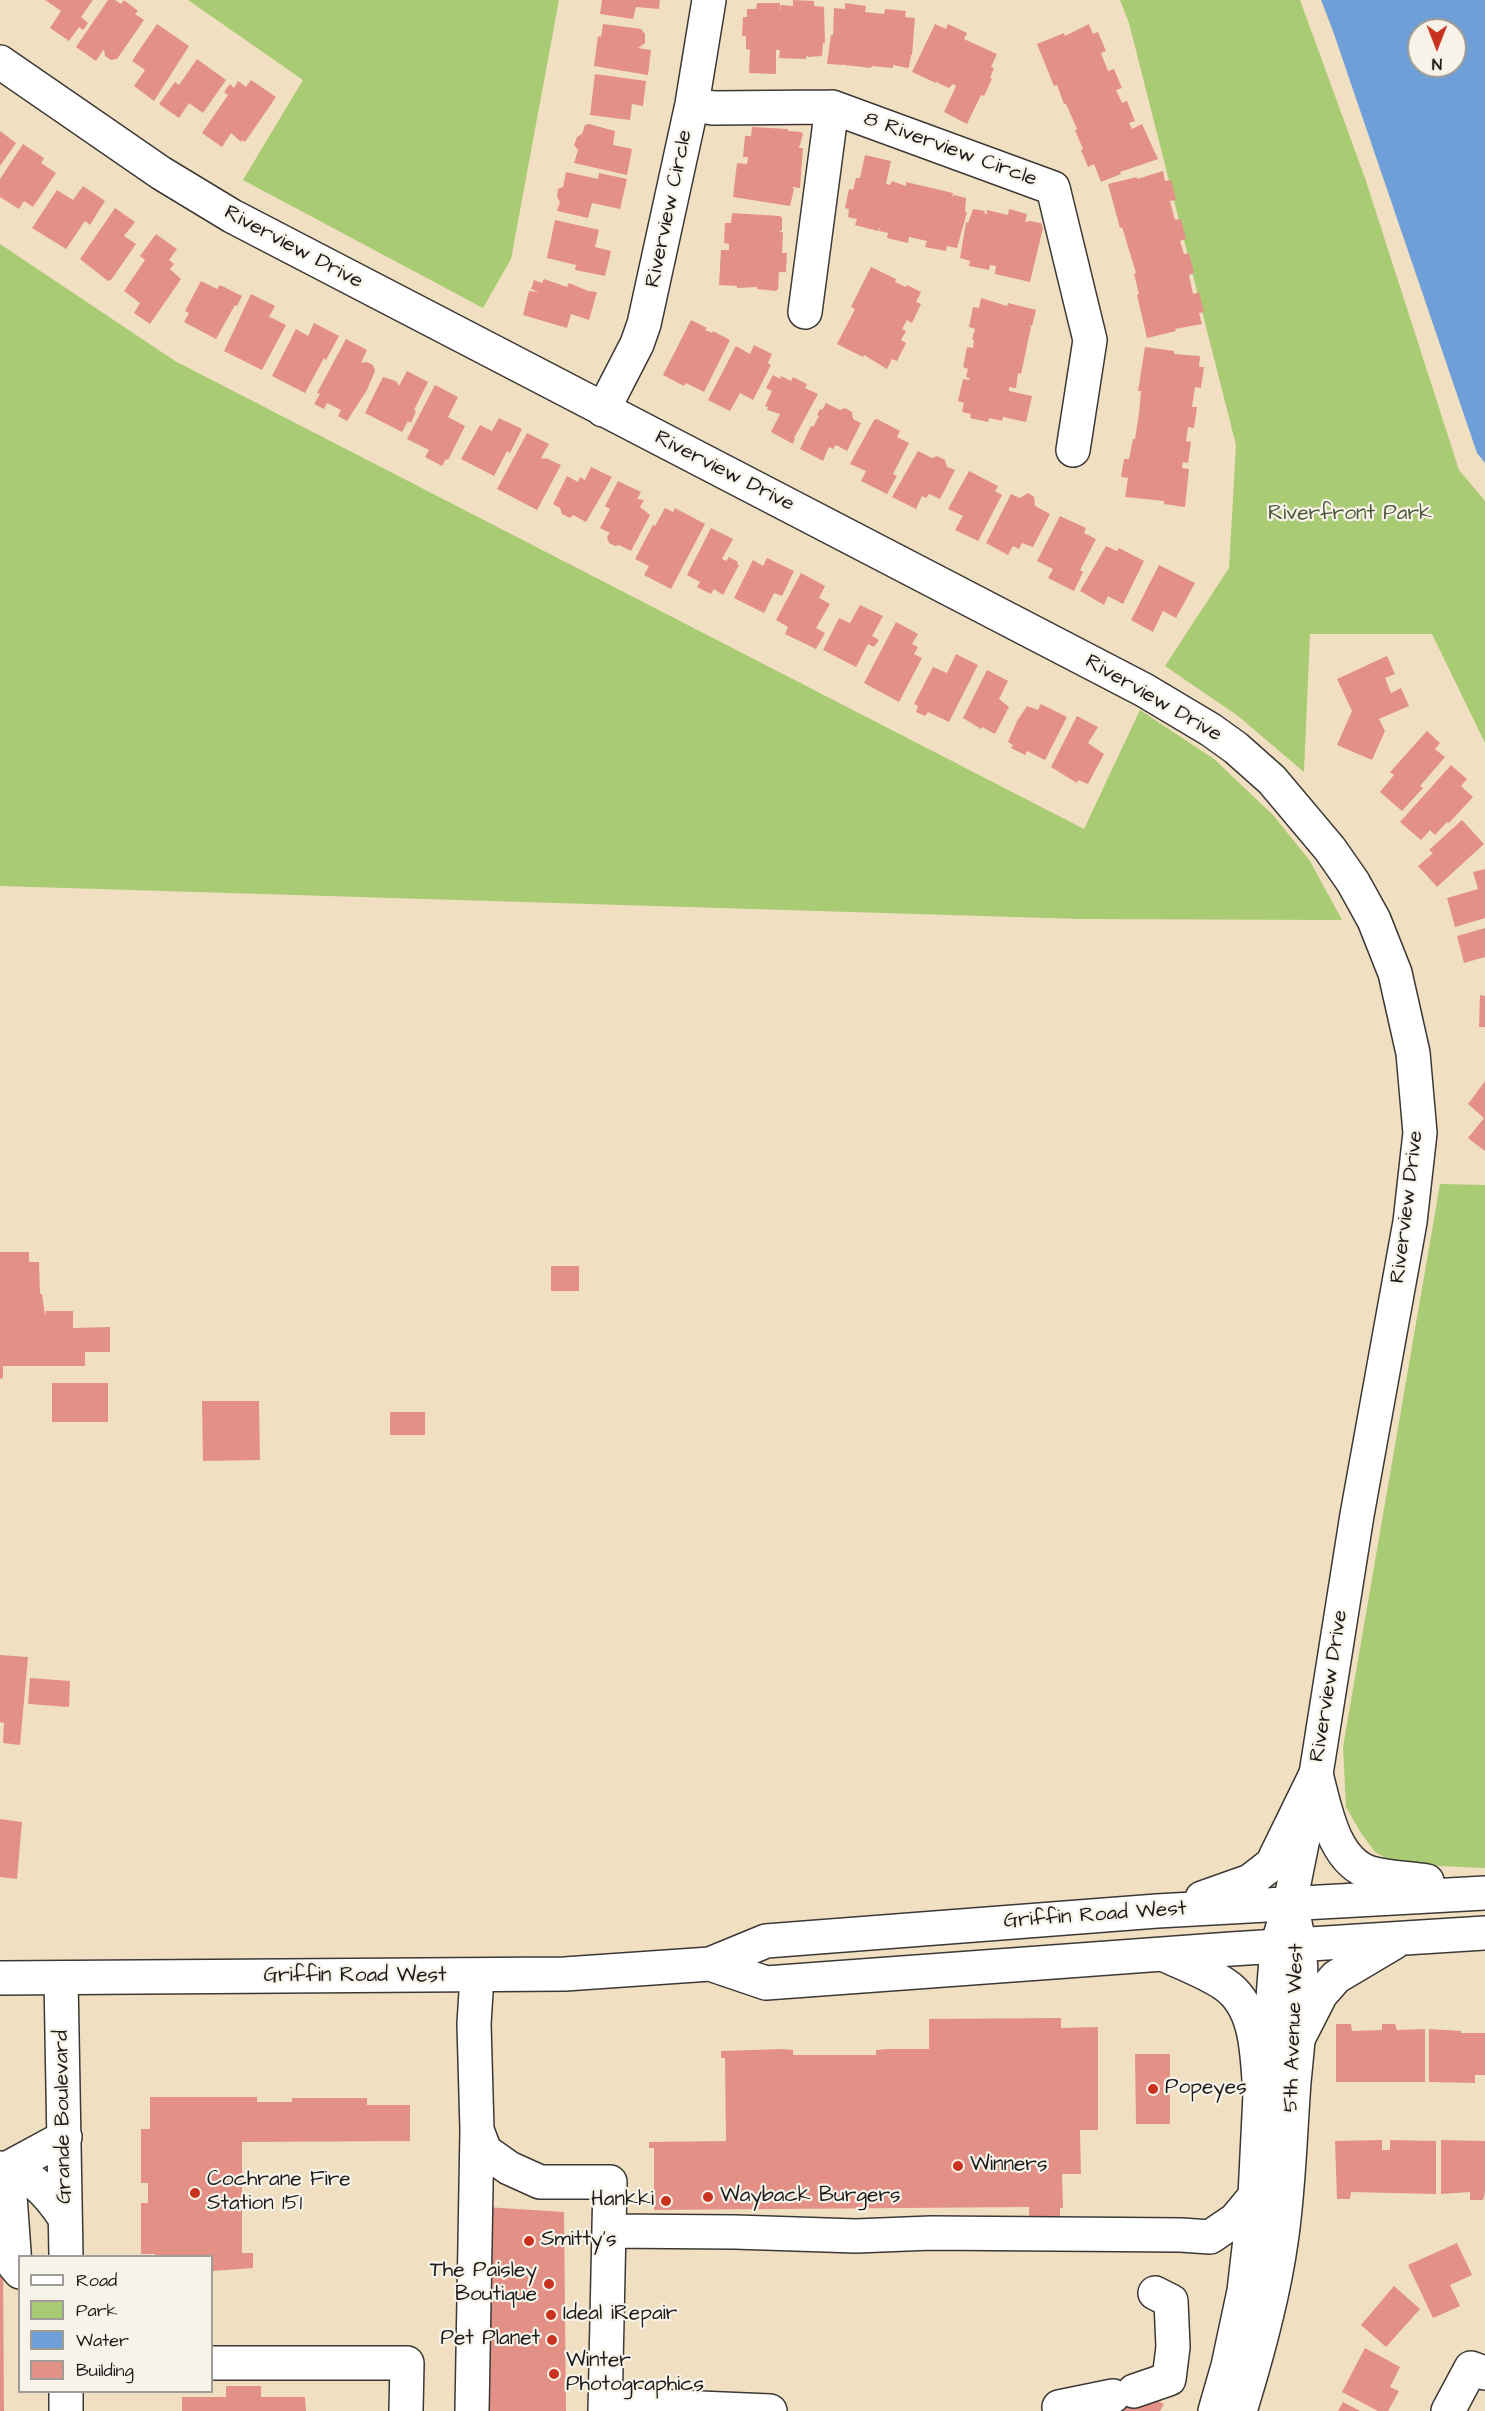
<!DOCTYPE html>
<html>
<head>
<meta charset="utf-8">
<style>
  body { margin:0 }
  #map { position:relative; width:1485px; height:2411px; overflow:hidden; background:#f1dfc1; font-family:"Architects Daughter",sans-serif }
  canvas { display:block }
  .legend { position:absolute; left:18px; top:2255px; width:195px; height:138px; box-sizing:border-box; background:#f7f3e8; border:2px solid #9f9d96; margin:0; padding:8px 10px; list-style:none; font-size:18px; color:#1c1c1c }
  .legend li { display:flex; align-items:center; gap:12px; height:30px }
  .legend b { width:30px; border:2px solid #9f9d96 }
  .north { position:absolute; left:1407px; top:18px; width:60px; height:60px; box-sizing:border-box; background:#f7f3e8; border:2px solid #9f9d96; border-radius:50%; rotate:180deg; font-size:16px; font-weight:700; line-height:24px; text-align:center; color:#1c1c1c }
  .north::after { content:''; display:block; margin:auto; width:21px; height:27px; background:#c8321e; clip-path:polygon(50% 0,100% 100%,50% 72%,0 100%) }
</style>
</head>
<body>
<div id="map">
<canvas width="1485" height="2411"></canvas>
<ul class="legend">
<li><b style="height:8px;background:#fff"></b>Road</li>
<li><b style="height:16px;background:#a9cb74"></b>Park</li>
<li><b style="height:16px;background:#6f9fd8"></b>Water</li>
<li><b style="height:16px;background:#e39187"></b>Building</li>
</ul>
<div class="north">N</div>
</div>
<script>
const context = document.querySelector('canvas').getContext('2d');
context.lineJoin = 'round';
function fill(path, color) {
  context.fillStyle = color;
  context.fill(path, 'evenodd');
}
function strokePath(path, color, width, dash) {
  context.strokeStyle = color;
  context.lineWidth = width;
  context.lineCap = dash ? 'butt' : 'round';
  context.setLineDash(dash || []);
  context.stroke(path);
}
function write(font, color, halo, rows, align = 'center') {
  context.font = font + ' "Architects Daughter",sans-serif';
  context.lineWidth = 4.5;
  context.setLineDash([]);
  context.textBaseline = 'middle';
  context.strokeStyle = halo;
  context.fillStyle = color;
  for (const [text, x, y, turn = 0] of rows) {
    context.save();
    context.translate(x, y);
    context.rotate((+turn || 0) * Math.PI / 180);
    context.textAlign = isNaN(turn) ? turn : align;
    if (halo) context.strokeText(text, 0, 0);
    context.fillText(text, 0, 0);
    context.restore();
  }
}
const green = new Path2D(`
  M188 0H559L511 259 483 308 243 180 303 80Z
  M1120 0H1300L1365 178 1459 470 1485 501V743L1432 634H1310L1304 772 1238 716 1165 666 1229 568 1236 445 1129 23Z
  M0 244 175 361 1084 829 1140 710 1214 759 1273 815 1310 861 1342 920 1080 919 0 886Z
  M1440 1184 1485 1185V1868L1397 1864 1375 1852 1361 1833 1346 1807 1343 1747Z`);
const water = new Path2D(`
  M1321 0H1485V463L1477 453 1333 31ZM1419 30H1455V66H1419Z`);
const building = new Path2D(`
  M45 0H93L81 17 88 23 83 30 79 27 69 41 50 28 61 11Z
  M108 0H115L121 4 124 0 138 11 135 14 144 20 117 59 111 60 105 56 104 49 96 61 76 47Z
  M602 0H660L659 9 636 7 633 19 600 14Z
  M793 0 814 1V6L824 7 825 43H823L822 56 808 57 806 55V59L779 58 780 50H776V74L749 73 750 50 746 49V36H742L743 17H747V9H756L757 3H780L781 13V5L793 6Z
  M845 3 866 6 865 12 884 14 885 9 906 11 905 17 915 18 912 55H911L909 67 907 68 893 65V68L872 66 871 68 845 65V62L844 65 827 64 831 35H833L834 8 845 9Z
  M157 24 189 46 154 101 134 86 145 70 132 61Z
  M603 24 641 29 645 34V43L638 48 651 50 648 75 594 66 598 36 601 37Z
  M935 24 946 29 948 24 967 33 964 39 997 54 991 67 994 68 990 78 992 79 984 96 981 95 967 124 944 112 956 86 953 84 949 88 938 83 939 81 936 83 912 72Z
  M1089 24 1093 34 1098 32 1106 51 1101 53 1108 71 1114 69 1122 88 1116 90 1122 103 1127 101 1135 121 1129 123 1132 129 1142 124 1158 159 1120 172 1121 174 1101 182 1094 164 1088 167 1081 150 1083 149 1075 130 1077 129 1066 104H1064L1057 85 1054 86 1037 44 1064 33 1065 36Z
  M197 59 226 80 203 113 189 103 179 118 159 104 175 82 179 85Z
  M595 74 646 81 643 106 632 104 630 120 590 115Z
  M251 80 276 97 245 142 242 140 241 142 231 133 222 147 202 133 228 95 224 92 230 84 234 88 238 81 246 87Z
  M589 124 615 131 613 145 632 149 627 175 574 163 578 150 574 145 577 137 582 134 585 125Z
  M752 127 788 129V131L801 132 803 134 799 148H803L800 188 792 187 794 189 790 206 733 197 737 163 747 164 748 157H743L745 136H751Z
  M0 131 16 143 0 166Z
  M23 144 44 158 41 163 56 173 33 207 24 201 19 209 0 197V179Z
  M865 155 891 161 886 184 890 185 892 181 906 186V182L953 193 952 197 954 195 966 198 965 212H967L957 248 947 246 946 251 925 247 927 241 909 237 908 243 887 238 888 233 879 231 881 225 878 231 855 225 857 219 848 217 849 209 845 208 849 189 853 190 856 178H860Z
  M1163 171 1165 181 1171 180 1176 200 1170 201 1175 220 1181 219 1186 239 1180 241 1184 254 1189 253 1194 273 1189 275 1193 294 1199 292 1204 312 1199 313 1202 324 1175 329 1176 331 1147 338 1137 295 1139 294 1134 274 1136 273 1122 227 1120 228 1108 184 1137 177V179Z
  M566 172 598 179 599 173 627 179 620 209 592 203 588 218 557 211 560 202 557 197 558 189 563 187Z
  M83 186 105 201 90 225 85 221 66 249 32 228 57 190 73 200Z
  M115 208 135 222 124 236 136 244 111 280 108 281 80 259Z
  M973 209 985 211 984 213 987 214V210L1008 215 1009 209 1027 214 1025 222 1029 221 1041 223 1043 228 1030 282 995 274 996 266 990 265 989 270 969 266 970 261 960 258 966 222 968 223Z
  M732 213 780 216 782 218V230L779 232H783L782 253H787L786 272H779L778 289 776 291 757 289V287L737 288V286L719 285 721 250H729V244L724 243 725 223H731Z
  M555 220 599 230 595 247 611 251 605 276 575 270 576 265 547 258Z
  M156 234 177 249 169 260 174 264 170 269 181 279 150 324 134 313 140 303 124 291 145 260 140 256Z
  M871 267 896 279 895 282 906 287 907 285 921 292 916 302 921 304 912 323 907 320 902 329 906 331 901 340 906 343 897 361 892 359 887 369 864 355 863 357 837 344 855 309 851 307Z
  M544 279 567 287 569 283 588 291 597 292 589 320 571 314 567 328 523 315 529 291 539 292 531 289 534 280 542 283Z
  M201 281 217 289 220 285 242 296 237 306 235 305 216 339 184 322 189 313 185 311Z
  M251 294 275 306 268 319 270 317 286 325 262 370 224 351Z
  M981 298 1007 306 1008 303 1036 310 1032 326 1028 325 1031 327 1021 374 1018 373 1016 388 1009 387V391L1032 396 1026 422 1003 417 1002 421 989 418 988 422 970 418 971 414 962 412 964 403 958 401 963 379 969 380 970 378 966 377 968 369 963 367 967 347 973 348 974 340 972 339 975 329 969 327 973 307 979 308Z
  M691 320 707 328 705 330 712 333 713 331 730 340 704 392 686 383 684 386 663 375Z
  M314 323 339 336 326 360 324 358 305 393 272 376 296 329 308 336Z
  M346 339 367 350 361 363 367 362 373 365 375 371 367 390 347 421 338 416 341 410 327 403 324 409 314 404 320 394 317 393Z
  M754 345 772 354 768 363 771 365 753 400 740 393 730 411 708 400 736 346 750 354Z
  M1145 347 1174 351V354L1200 356 1199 367H1204L1201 388 1195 387 1192 407H1197L1194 428 1188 427 1186 441 1191 442 1188 463 1183 462 1182 468 1189 469 1185 507 1164 504V501L1125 497 1128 478 1121 477 1124 459H1129L1133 439H1135L1139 413 1141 391H1138Z
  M407 371 428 382 414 410 416 411 411 423 408 421 402 432 365 413 383 377 396 381 399 386Z
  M773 375 780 379 781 376 791 381 793 377 807 384 805 388 818 394 794 438 795 439 793 444 771 432 780 414 767 410 768 407 765 406 772 391 766 388Z
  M435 385 458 397 448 417 465 426 448 460 446 459 442 466 425 457 429 450 407 439Z
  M826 403 840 410 845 408 852 412 853 419 861 423 847 451 836 445 833 449 829 447 823 461 800 449 811 426 813 427 819 416 817 415 820 409 822 410Z
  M499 418 522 429 510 453 507 451 494 476 461 459 480 425 492 431Z
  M877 419 900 431 897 437 909 443 893 474 897 476 887 494 861 481 866 471 850 464 874 420Z
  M527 433 549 444 541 458 545 459 546 458 561 465 537 510 497 489Z
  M918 451 932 458 937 456 945 460 947 467 955 470 940 499 929 494 926 498 922 496 916 509 892 497Z
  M591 467 612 477 586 522 573 515 570 518 562 514 560 508 553 504 567 476 578 482 580 477 585 480Z
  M969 471 998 486 995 491 1002 495 978 541 955 530 963 516 948 509Z
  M618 481 641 492 637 499 644 500 640 507 650 515 631 551 619 545 615 546 609 543 607 537 610 533 600 528 610 509 605 506Z
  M1028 493 1034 497 1035 506 1050 514 1033 547 1022 543 1019 549 1013 546 1008 555 986 543 1011 494 1020 498Z
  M665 508 673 512 675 508 705 524 671 589 644 575 649 566 635 559 653 525 655 526Z
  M1060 516 1086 528 1084 533 1096 539 1080 570 1083 572 1074 591 1048 578 1053 569 1037 561Z
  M711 528 733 539 722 559 726 561 729 557 738 562 737 564 739 565 723 595 714 589 711 594 697 587 700 582 687 575Z
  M1106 546 1117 551 1119 548 1144 561 1123 604 1108 596 1104 605 1080 591Z
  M767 558 794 571 782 596 774 593 764 613 734 598 753 560 763 566Z
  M1159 565 1195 583 1176 618 1163 611 1153 632 1131 620Z
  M801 573 825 586 819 598 830 604 816 628 825 633 816 649 785 634 788 627 776 620Z
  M860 605 883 616 872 636 879 640 874 647 868 644 856 667 823 650 839 618 850 623Z
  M896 622 918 634 912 644 918 647 914 654 922 658 899 702 864 683Z
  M956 654 978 665 949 722 928 712 925 716 916 712 918 706 914 704 933 667 947 673Z
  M1387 656 1395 674 1385 678 1391 693 1401 688 1409 706 1379 719 1385 731 1372 760 1337 745 1352 711 1337 679Z
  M987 670 1008 681 999 699 1009 707 995 734 982 727 981 729 963 718Z
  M1041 704 1067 717 1045 760 1027 751 1025 755 1011 748 1013 745 1008 742 1017 721 1027 706 1038 710Z
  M1077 716 1098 727 1088 743 1104 754 1088 784 1078 780 1077 783 1051 767Z
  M1427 731 1440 743 1435 749 1445 757 1420 786 1423 788 1402 811 1380 792 1394 775 1390 772Z
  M1451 765 1467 779 1461 786 1473 797 1449 823 1447 822 1435 835 1430 830 1421 840 1400 822Z
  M1462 820 1484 844 1437 887 1418 866 1433 853 1429 850Z
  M1485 869V918L1455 927 1447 898 1478 889 1473 872Z
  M1485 928V957L1464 963 1457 936Z
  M1480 995 1485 996V1027H1479Z
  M1485 1081V1151L1468 1138 1484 1118 1468 1104Z
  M0 1252H29V1262H39L40 1294H42L45 1315 46 1311H73V1328L110 1327V1352H85V1366H3V1378L0 1379Z
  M551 1266H579V1291H551Z
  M52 1383H108V1422H52Z
  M202 1401H259L260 1460 203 1461Z
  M390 1412H425V1435H390Z
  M0 1655 28 1657 20 1745 3 1743 4 1723 0 1722Z
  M30 1678 70 1681 69 1707 28 1704Z
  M0 1819 22 1822 17 1879 0 1877Z
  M1061 2018V2028L1098 2027V2130H1080L1081 2174H1062L1063 2208H1060V2218L1029 2217V2207L654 2210V2148H649V2142L726 2141 725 2058H721V2051L782 2049 793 2050V2055H876V2050L888 2049H929V2019Z
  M1336 2024H1351L1352 2031 1382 2030V2024H1395L1397 2030 1425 2029V2082H1336Z
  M1429 2029 1461 2031V2033H1485V2075H1475V2083L1429 2082Z
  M1135 2054H1170V2124H1136Z
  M150 2097H257V2102H292V2098H367V2105H410V2141L242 2142V2253H253V2268L212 2271V2256H155V2254H141V2203H148V2183H141V2129H150Z
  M1382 2140V2150H1390V2140L1436 2141V2194L1351 2192 1350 2199H1337L1335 2141Z
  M1441 2140 1485 2141V2192L1483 2200H1470V2192L1441 2194Z
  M486 2207 564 2212 566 2411H488Z
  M1457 2243 1472 2275 1450 2285 1460 2306 1433 2318 1408 2265Z
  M0 2264H3L4 2411H0Z
  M1394 2286 1420 2309 1386 2347 1361 2325Z
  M1365 2348 1400 2367 1390 2387 1399 2391 1388 2411H1378L1342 2392Z
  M226 2386H261V2397H305L306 2411H182V2397H226Z
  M1150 2397 1164 2404 1160 2411H1112L1116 2404Z
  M1343 2402 1360 2411H1338Z`);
const minor = new Path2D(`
  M0 62 161 173 232 216 1144 690 1211 730 1236 748 1272 780 1330 849 1353 882 1374 920 1395 973 1413 1053 1420 1133 1410 1222 1357 1515 1316 1774 1290 1903 1277 1946 1270 2037 1260 2095 1255 2196 1244 2291 1228 2366 1215 2411
  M692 104 713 108 832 107 805 312
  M832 107 1053 188 1090 340 1073 450
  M603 410 637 344 644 324 692 104 709 0
  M477 1976 474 2024 477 2130 485 2151 509 2168 540 2182H610L605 2411
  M61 1978 66 2256
  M0 2168C28 2169 51 2197 65 2218
  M609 2231 735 2232 856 2236 931 2233 1181 2235 1210 2237 1235 2220 1255 2196
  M20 2272 15 2266 8 2168 65 2137
  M212 2363H407L406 2411
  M1134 2391 1169 2379 1173 2347 1171 2301 1155 2293
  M606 2404 770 2411
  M1059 2407 1113 2396
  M66 2411V2392
  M472 2411 477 2130
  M1240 2411C1257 2356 1273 2299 1281 2242 1289 2189 1290 2135 1294 2082 1299 2029 1307 1971 1294 1918
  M1448 2411 1471 2368 1485 2373`);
const major = new Path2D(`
  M1316 1774C1325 1807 1333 1862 1371 1873 1389 1878 1409 1878 1427 1881
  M1202 1898 1250 1881 1272 1864 1316 1774
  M1165 1955C1184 1964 1206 1972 1224 1984 1259 2007 1257 2058 1260 2095
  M710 1964 766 1983 1231 1949 1485 1933
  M0 1978 565 1974 710 1964 766 1941 1157 1911 1485 1893
  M1298 2039 1321 1994 1336 1977 1395 1942`);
const markers = [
  [1153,2089,6,"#c8321e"],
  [958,2166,6,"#c8321e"],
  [195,2193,6,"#c8321e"],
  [708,2197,6,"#c8321e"],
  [666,2201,6,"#c8321e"],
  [529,2241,6,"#c8321e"],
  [549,2284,6,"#c8321e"],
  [551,2315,6,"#c8321e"],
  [552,2340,6,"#c8321e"],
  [554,2374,6,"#c8321e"]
];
const streetNames = [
  ["8 Riverview Circle",950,150,20],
  ["Riverview Circle",670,209,-78],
  ["Riverview Drive",293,248,28],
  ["Riverview Drive",724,472,27],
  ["Riverview Drive",1153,699,30],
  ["Riverview Drive",1408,1207,-83],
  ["Riverview Drive",1330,1686,-81],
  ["Griffin Road West",1095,1916,-4],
  ["Griffin Road West",355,1977],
  ["5th Avenue West",1295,2028,-88],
  ["Grande Boulevard",64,2117,-91]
];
const parkNames = [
  ["Riverfront Park",1350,515]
];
const poiNames = [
  ["Popeyes",1165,2089],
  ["Winners",970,2166],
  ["Cochrane Fire",207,2181],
  ["Station 151",207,2205],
  ["Wayback Burgers",720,2197],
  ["Hankki",654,2201,"right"],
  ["Smitty's",541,2241],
  ["The Paisley",537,2272,"right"],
  ["Boutique",537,2296,"right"],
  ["Ideal iRepair",563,2315],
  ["Pet Planet",540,2340,"right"],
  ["Winter",566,2362],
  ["Photographics",566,2386]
];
fill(green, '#a9cb74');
fill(water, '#6f9fd8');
fill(building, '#e39187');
strokePath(minor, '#3c3935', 36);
strokePath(major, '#3c3935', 36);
strokePath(minor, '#fff', 33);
strokePath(major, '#fff', 33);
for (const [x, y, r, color] of markers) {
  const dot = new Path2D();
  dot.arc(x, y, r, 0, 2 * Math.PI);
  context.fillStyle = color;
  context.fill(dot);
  strokePath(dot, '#f7f3e8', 2);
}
write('21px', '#1c1c1c', '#f7f3e8', streetNames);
write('21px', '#4d593b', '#f7f3e8', parkNames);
write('21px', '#1c1c1c', '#f7f3e8', poiNames, 'left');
</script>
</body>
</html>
